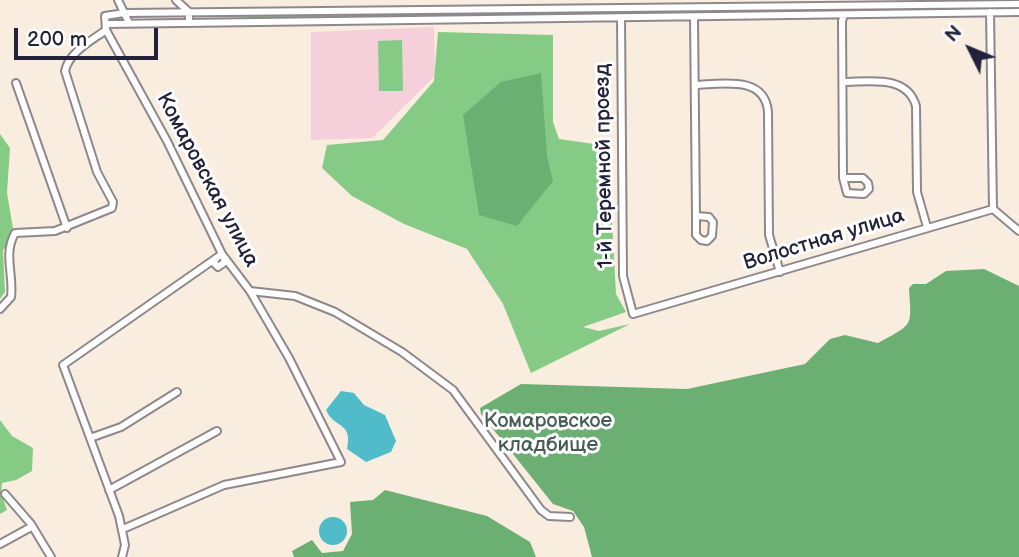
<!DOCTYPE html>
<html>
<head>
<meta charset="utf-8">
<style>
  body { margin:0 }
  #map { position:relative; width:1019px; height:557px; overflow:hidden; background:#f9eddf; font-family:"Balsamiq Sans",sans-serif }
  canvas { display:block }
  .north { position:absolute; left:935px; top:14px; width:70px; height:70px; -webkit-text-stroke:5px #fff; paint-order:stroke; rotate:313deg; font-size:19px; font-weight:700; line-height:28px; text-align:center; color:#22223b }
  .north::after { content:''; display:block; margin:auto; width:24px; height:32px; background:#22223b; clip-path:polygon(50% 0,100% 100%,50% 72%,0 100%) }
  .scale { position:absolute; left:14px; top:28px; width:144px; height:32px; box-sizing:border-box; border:4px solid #22223b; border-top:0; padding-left:9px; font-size:21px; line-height:24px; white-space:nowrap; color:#22223b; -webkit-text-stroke:5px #fff; paint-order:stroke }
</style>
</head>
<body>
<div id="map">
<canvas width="1019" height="557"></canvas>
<div class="north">N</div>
<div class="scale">200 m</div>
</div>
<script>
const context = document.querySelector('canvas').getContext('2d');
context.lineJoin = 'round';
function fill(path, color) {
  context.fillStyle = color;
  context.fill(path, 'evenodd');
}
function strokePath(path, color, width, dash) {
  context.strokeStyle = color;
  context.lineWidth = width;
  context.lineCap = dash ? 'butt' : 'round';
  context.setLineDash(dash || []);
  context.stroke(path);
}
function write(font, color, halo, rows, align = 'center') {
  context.font = font + ' "Balsamiq Sans",sans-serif';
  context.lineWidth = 6;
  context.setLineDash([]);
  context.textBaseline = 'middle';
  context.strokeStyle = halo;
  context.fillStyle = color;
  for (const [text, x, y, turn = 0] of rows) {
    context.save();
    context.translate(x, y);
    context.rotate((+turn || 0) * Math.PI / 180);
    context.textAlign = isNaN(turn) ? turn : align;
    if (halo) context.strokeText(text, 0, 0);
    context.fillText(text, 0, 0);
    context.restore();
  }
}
const built = new Path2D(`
  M434 27 435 76 372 138 311 140V32Z`);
const green = new Path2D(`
  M835 9V12L659 15V12Z
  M617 12V15L427 17V14Z
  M331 16 330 18 195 17 196 16Z
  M438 32 553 35V122L559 139 608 146 616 294 626 312 583 327 599 331 630 324 531 373 503 304 467 249 404 224 352 196 322 168 327 145 383 140 434 81Z
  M402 40 403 91H379L378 41Z
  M0 134 10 148 7 193 15 240 3 250 5 292 0 299Z
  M0 420 12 436 33 448 32 471 16 480 2 483 1 493 7 510 0 514Z`);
const forest = new Path2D(`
  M541 73 547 156 553 181 517 226 479 215 463 115 501 82Z
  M984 269 1019 286V557H592L584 527 573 511 553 504 481 414 480 408 521 384 687 389 805 364 830 339 845 335 878 343C915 323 911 327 909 288L913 284H926L946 271Z
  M385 490 487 516 530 542 536 557H294L292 551 312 540 322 553 343 551 352 534 350 502 373 500Z`);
const water = new Path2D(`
  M341 391 354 393 364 405 385 415 396 441 391 452 366 462 347 449C353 421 334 429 326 410Z
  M319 531a14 14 0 1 1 28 0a14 14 0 1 1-28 0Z`);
const minor = new Path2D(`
  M118 0 129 23
  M176 0 189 12V23
  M990 12 993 209
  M621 17 623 276 633 314 993 209
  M694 17 696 216 709 217 713 222 712 236 707 241 701 240 696 235V216
  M106 24 1019 12
  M843 82C869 82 907 74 916 106L917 192 927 227
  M16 83 67 228
  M695 85C722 84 765 75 768 112L769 235 780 272
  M843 178H863L868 183 869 189 864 194 847 193 843 178 842 21 844 15
  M993 209 1019 231
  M216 258 214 263 218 267 225 262 224 259
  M250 291 295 296 335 312 402 352 453 390 541 510 549 516 570 517
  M0 309 11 297C14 275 3 254 15 233L55 231 112 208 113 202 97 172 65 71C69 52 91 41 106 30
  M90 438 121 427 177 392
  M109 490 217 431
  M5 494 31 524 51 557
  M123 529 224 485 341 462 289 358 250 291 222 254 167 141 106 30 105 16 124 13 1019 4
  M0 544 31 527
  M122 557 125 545 119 516 63 365 222 254`);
const streetNames = [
  ["1-й Теремной проезд",605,166,-91],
  ["Комаровская улица",207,180,62],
  ["Волостная улица",824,240,-17]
];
const parkNames = [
  ["Комаровское",548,422],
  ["кладбище",548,446]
];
fill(built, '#f5cfda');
fill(green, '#85cb86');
fill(forest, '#6caf73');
fill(water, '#50bcca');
strokePath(minor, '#8e888d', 10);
strokePath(minor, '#fff', 6);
write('21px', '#22223b', '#fff', streetNames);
write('21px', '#455d55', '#fff', parkNames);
</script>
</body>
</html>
